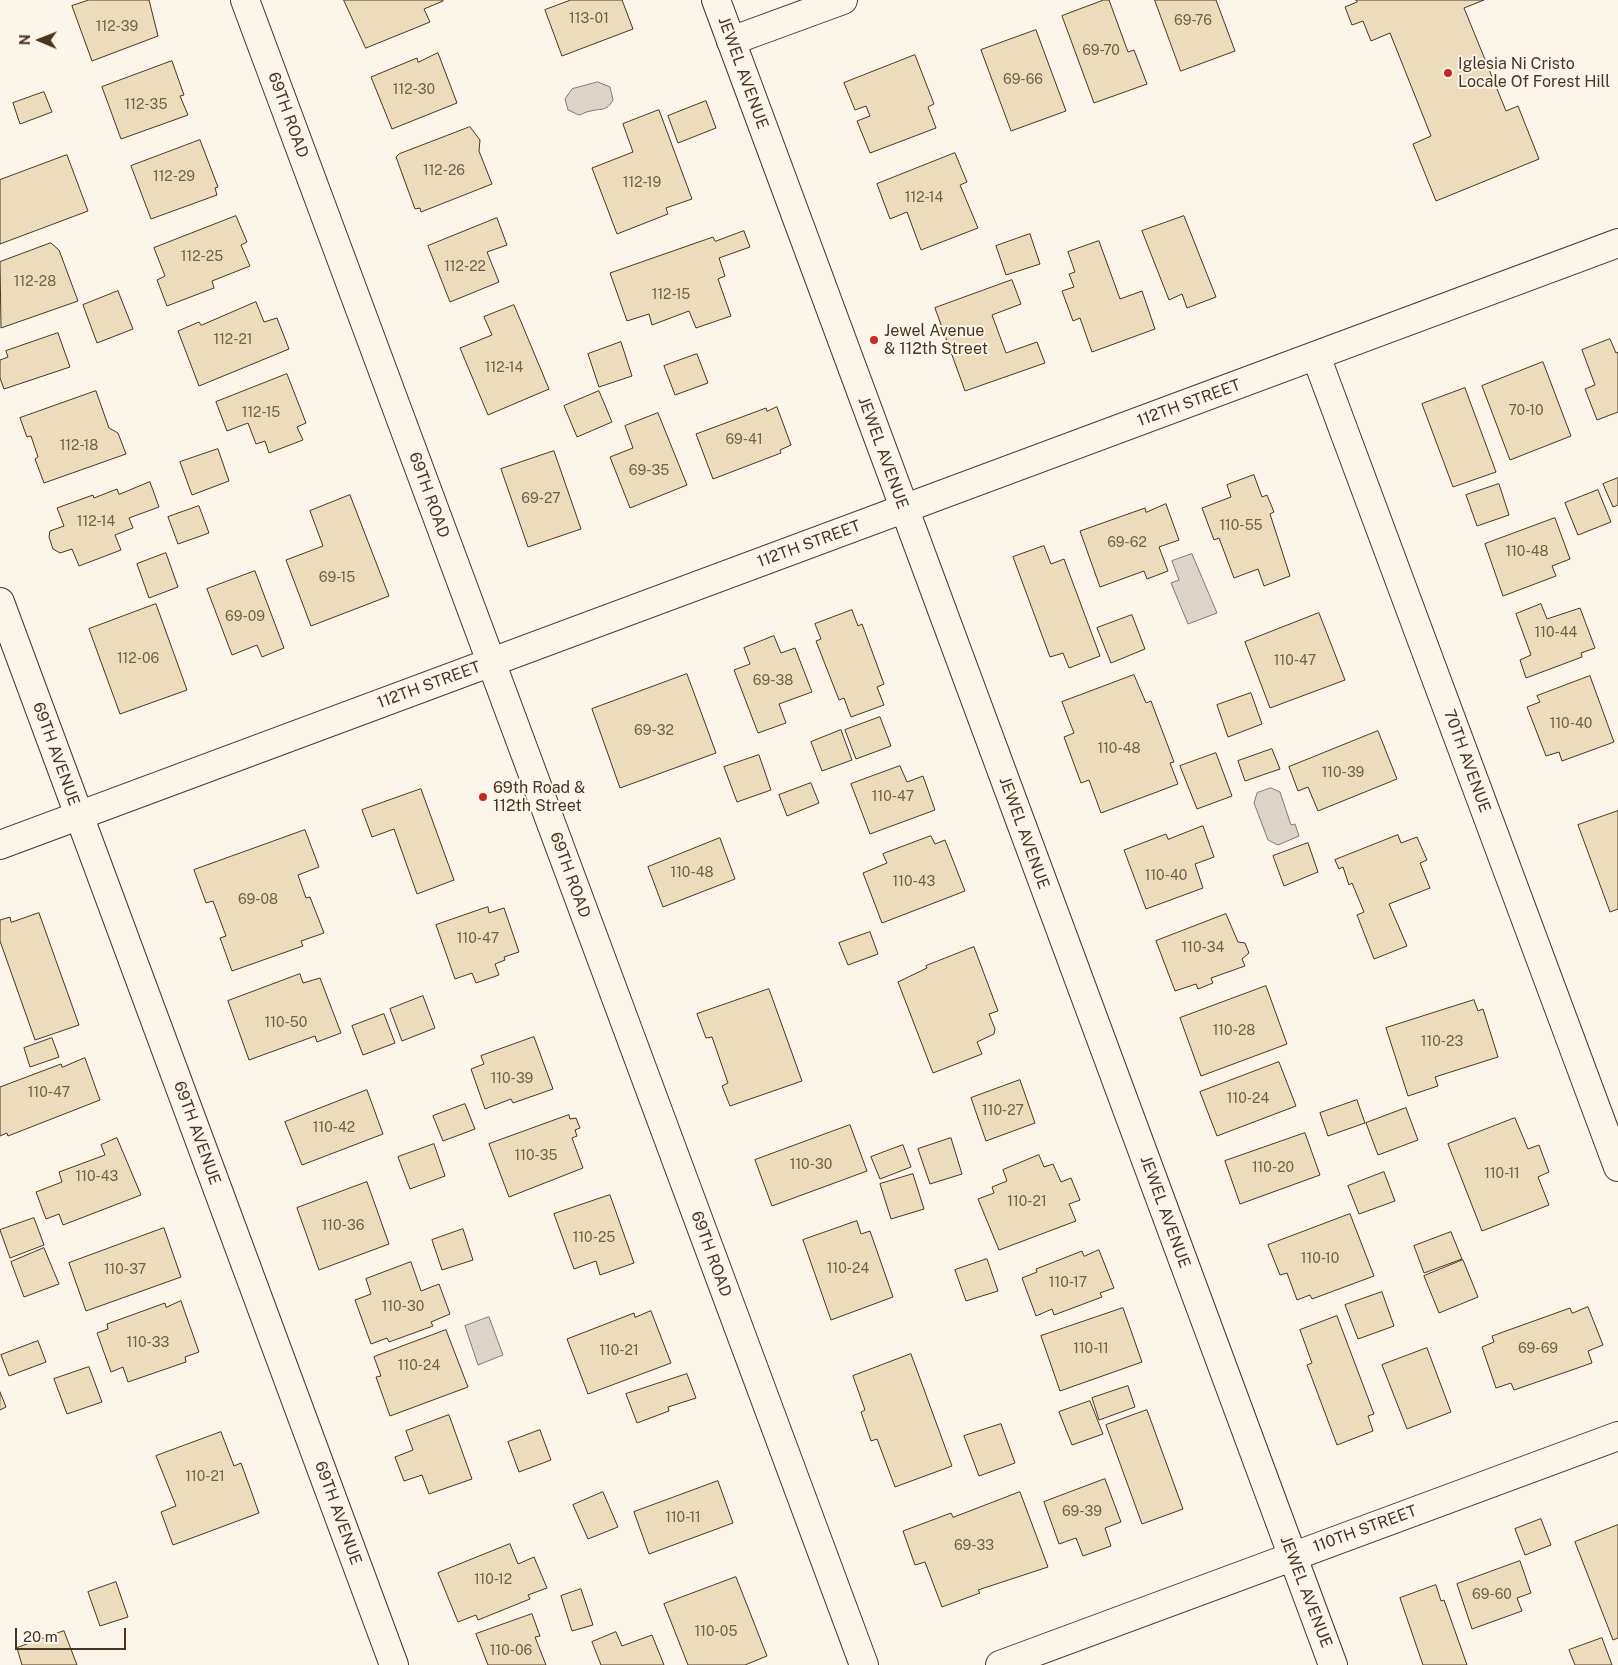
<!DOCTYPE html>
<html>
<head>
<meta charset="utf-8">
<style>
  body { margin:0 }
  #map { position:relative; width:1618px; height:1665px; overflow:hidden; background:#fbf6e9; font-family:"Public Sans",sans-serif }
  canvas { display:block }
  .north { position:absolute; left:15px; top:15px; width:50px; height:50px; -webkit-text-stroke:4px #fbf6e9; paint-order:stroke; rotate:271deg; font-size:14px; font-weight:700; line-height:20px; text-align:center; color:#4a3520 }
  .north::after { content:''; display:block; margin:auto; width:18px; height:22px; background:#4a3520; clip-path:polygon(50% 0,100% 100%,50% 72%,0 100%) }
  .scale { position:absolute; left:15px; top:1628px; width:111px; height:22px; box-sizing:border-box; border:2px solid #4a3520; border-top:0; padding-left:6px; font-size:15px; line-height:18px; white-space:nowrap; color:#4a3520; -webkit-text-stroke:4px #fbf6e9; paint-order:stroke }
</style>
</head>
<body>
<div id="map">
<canvas width="1618" height="1665"></canvas>
<div class="north">N</div>
<div class="scale">20 m</div>
</div>
<script>
const context = document.querySelector('canvas').getContext('2d');
context.lineJoin = 'round';
function fill(path, color) {
  context.fillStyle = color;
  context.fill(path, 'evenodd');
}
function strokePath(path, color, width, dash) {
  context.strokeStyle = color;
  context.lineWidth = width;
  context.lineCap = dash ? 'butt' : 'round';
  context.setLineDash(dash || []);
  context.stroke(path);
}
function write(font, color, halo, rows, align = 'center') {
  context.font = font + ' "Public Sans",sans-serif';
  context.lineWidth = 4;
  context.setLineDash([]);
  context.textBaseline = 'middle';
  context.strokeStyle = halo;
  context.fillStyle = color;
  for (const [text, x, y, turn = 0] of rows) {
    context.save();
    context.translate(x, y);
    context.rotate((+turn || 0) * Math.PI / 180);
    context.textAlign = isNaN(turn) ? turn : align;
    if (halo) context.strokeText(text, 0, 0);
    context.fillText(text, 0, 0);
    context.restore();
  }
}
const water = new Path2D(`
  M598 82 610 87 613 100C606 112 602 108 591 111 587 111 583 114 579 115L568 110 565 99 572 89Z
  M1192 554 1217 613 1188 624 1171 583 1179 580 1172 561Z
  M1271 788 1280 792 1291 825 1295 824 1299 836 1278 845 1268 840 1254 803 1257 793Z
  M489 1317 503 1355 478 1365 465 1326Z`);
const building = new Path2D(`
  M89 0H149L158 36 92 61 72 6Z
  M344 0H443V1L424 9 430 22 366 48Z
  M571 0H622L633 29 562 56 545 10Z
  M1104 0H1109L1128 52 1134 50 1147 84 1094 103 1062 16Z
  M1155 0H1216L1235 51 1181 71Z
  M1356 0H1484L1464 8 1506 111 1518 106 1539 159 1436 201 1413 144 1431 136 1390 33 1371 41 1363 21 1352 25 1345 7 1357 2Z
  M1036 30 1066 111 1011 131 981 50Z
  M438 53 457 103 392 129 371 77 417 58 418 62Z
  M915 55 934 104 928 107 936 128 870 153 857 121 870 116 866 106 855 110 844 83Z
  M172 61 184 95 180 96 188 115 121 139 102 87Z
  M44 92 52 112 20 124 13 103Z
  M706 101 716 128 678 143 668 116Z
  M659 110 692 199 666 208 668 214 617 234 592 168 633 152 623 124Z
  M470 127 480 140 479 151 492 184 421 212 420 208 415 209 396 157 399 154Z
  M200 140 218 187 215 188 217 195 151 219 131 166Z
  M955 153 967 182 960 185 978 228 921 250 907 212 890 219 877 184Z
  M67 155 88 211 0 244V180Z
  M236 216 247 242 241 245 250 266 212 281 214 288 167 306 157 280 165 276 154 248Z
  M1184 216 1216 297 1187 308 1182 294 1169 300 1142 231Z
  M497 218 507 245 487 252 499 282 450 302 428 246Z
  M744 231 750 247 719 258 725 276 718 279 731 316 696 328 689 311 652 325 649 314 627 321 610 273 713 237 715 241Z
  M1030 234 1040 264 1006 275 996 246Z
  M1099 241 1120 299 1142 291 1155 329 1092 352 1080 318 1073 321 1062 291 1074 287 1069 274 1075 272 1068 252Z
  M51 243 59 250 78 301 1 328 0 262Z
  M1012 280 1021 304 992 315 1006 353 1037 342 1045 363 965 391 935 308Z
  M118 291 133 329 97 343 83 305Z
  M256 302 264 322 277 318 289 349 199 386 178 331 199 322 201 325Z
  M514 305 549 389 488 415 460 348 492 335 484 317Z
  M58 333 70 367 4 389 0 378V360L8 357 6 351Z
  M1610 339 1616 353 1618 352V412L1597 420 1585 389 1595 385 1582 350Z
  M621 342 632 376 599 387 588 354Z
  M697 354 708 383 675 395 664 366Z
  M1543 362 1571 436 1510 460 1482 386Z
  M287 374 306 423 297 427 303 440 269 453 265 441 256 444 248 423 227 431 216 402Z
  M1465 388 1496 472 1453 487 1422 404Z
  M96 391 109 428 118 433 126 454 44 483 35 459 38 457 31 436 27 437 20 418Z
  M599 391 612 422 577 437 564 406Z
  M777 407 791 445 780 450 781 453 713 479 696 434 766 408 767 411Z
  M658 413 687 485 630 508 610 457 633 448 625 426Z
  M218 449 229 481 192 495 180 462Z
  M554 451 581 529 528 547 501 469Z
  M1254 475 1262 497 1267 495 1274 512 1270 514 1290 576 1264 586 1258 569 1234 578 1219 538 1214 540 1202 508 1231 497 1227 485Z
  M1618 478V505L1613 507 1603 484Z
  M150 482 159 507 129 518 133 528 115 535 121 550 79 566 72 549 60 553 53 549 49 537 50 531 64 526 57 508 93 495 94 498 117 489 119 494Z
  M1499 484 1509 515 1477 526 1466 495Z
  M1598 490 1611 522 1578 535 1565 503Z
  M350 495 389 596 311 626 286 560 323 546 310 511Z
  M1166 504 1179 540 1159 547 1168 571 1147 579 1144 571 1100 587 1080 531 1145 508 1146 512Z
  M199 506 209 533 178 544 168 517Z
  M1555 518 1570 559 1552 566 1556 576 1503 596 1485 544Z
  M1044 546 1051 564 1064 559 1100 656 1069 668 1063 653 1050 657 1013 557Z
  M166 553 178 587 149 598 137 564Z
  M255 571 284 648 262 657 257 645 232 655 207 589Z
  M156 604 187 690 120 714 89 629Z
  M1541 604 1547 619 1580 608 1595 648 1581 653 1582 657 1526 678 1520 660 1531 655 1516 614Z
  M852 610 858 626 862 624 884 684 877 687 884 705 851 717 844 698 839 700 816 641 821 639 815 624Z
  M1319 613 1345 680 1270 708 1245 642Z
  M1132 615 1145 649 1111 663 1097 628Z
  M774 636 781 653 795 648 812 692 779 704 786 723 758 733 734 670 750 664 744 648Z
  M687 674 716 753 620 788 592 709Z
  M1134 675 1146 703 1151 701 1174 762 1170 763 1178 784 1101 813 1089 780 1081 783 1064 737 1074 733 1062 702Z
  M1590 676 1614 742 1562 761 1559 752 1546 756 1527 707 1540 702 1537 696Z
  M1251 693 1262 724 1228 737 1217 705Z
  M880 717 891 746 856 759 845 730Z
  M841 730 852 760 822 771 811 742Z
  M1378 731 1397 779 1318 811 1308 787 1298 791 1289 767Z
  M1272 749 1280 769 1245 781 1238 761Z
  M1216 753 1232 796 1197 809 1180 766Z
  M759 755 771 790 737 802 724 767Z
  M900 766 907 782 923 776 935 810 870 834 851 784Z
  M811 783 819 803 787 816 779 795Z
  M421 789 454 880 417 894 394 829 372 837 362 810Z
  M1618 811V909L1610 912 1578 825Z
  M1203 826 1214 857 1195 864 1203 888 1146 909 1124 850 1166 834 1168 839Z
  M305 830 319 867 298 875 306 898 310 897 324 933 301 941 303 946 232 971 220 938 226 936 213 901 206 903 194 870Z
  M1398 835 1401 843 1417 837 1427 860 1420 863 1430 888 1389 904 1407 946 1374 959 1357 915 1364 912 1352 883 1349 885 1343 867 1339 869 1335 860Z
  M931 836 935 844 945 840 965 891 882 923 863 873 887 863 883 854Z
  M720 838 735 879 663 907 648 867Z
  M1308 843 1318 872 1284 886 1273 856Z
  M488 907 489 913 504 908 519 952 504 957 505 960 495 964 499 975 476 983 472 973 455 979 436 925Z
  M39 913 79 1025 35 1040 0 941V920L10 917 11 922Z
  M1226 914 1238 942 1245 943 1249 953 1242 959 1245 966 1211 978 1213 983 1198 989 1196 984 1175 991 1156 941Z
  M870 932 878 954 848 965 839 943Z
  M974 947 998 1011 989 1014 995 1029 994 1034 977 1042 982 1054 933 1073 898 982 927 968 926 966Z
  M300 974 303 983 320 978 341 1033 317 1042 315 1036 249 1060 228 1001Z
  M1266 986 1287 1044 1201 1076 1180 1018Z
  M769 989 802 1081 730 1106 722 1086 728 1083 712 1037 706 1038 697 1014Z
  M423 996 435 1028 402 1041 390 1009Z
  M1474 1000 1478 1011 1483 1009 1498 1057 1435 1077 1438 1086 1408 1096 1386 1028Z
  M384 1014 395 1043 363 1055 352 1026Z
  M534 1037 553 1089 513 1103 511 1099 485 1109 471 1069 484 1064 481 1056Z
  M52 1038 59 1057 30 1067 24 1048Z
  M85 1058 100 1100 8 1136 7 1133 0 1136V1087L61 1064 62 1067Z
  M1279 1062 1296 1106 1217 1136 1200 1092Z
  M1020 1080 1035 1123 986 1141 971 1098Z
  M367 1090 383 1134 302 1165 285 1122Z
  M1357 1100 1365 1123 1328 1136 1320 1113Z
  M465 1104 475 1129 443 1141 433 1116Z
  M1406 1108 1418 1140 1378 1155 1366 1123Z
  M569 1115 570 1119 576 1118 580 1128 575 1130 577 1136 572 1138 583 1168 509 1197 489 1144Z
  M1515 1118 1528 1149 1539 1145 1549 1172 1538 1177 1549 1205 1482 1231 1448 1144Z
  M850 1125 867 1171 772 1206 755 1160Z
  M1305 1133 1320 1175 1240 1204 1225 1161Z
  M117 1138 141 1195 63 1225 59 1214 46 1219 36 1192 62 1182 59 1172 105 1155 101 1145Z
  M951 1138 962 1174 930 1184 918 1149Z
  M434 1144 445 1176 410 1189 398 1157Z
  M903 1145 911 1167 880 1179 871 1157Z
  M1039 1155 1044 1167 1053 1164 1061 1182 1071 1178 1080 1200 1069 1204 1076 1221 999 1250 978 1199 994 1193 992 1187 1007 1181 1003 1170Z
  M1384 1172 1395 1201 1359 1214 1348 1186Z
  M913 1174 924 1209 891 1219 880 1184Z
  M367 1182 389 1244 319 1270 297 1208Z
  M610 1195 634 1263 600 1275 596 1261 574 1269 554 1214Z
  M1350 1214 1374 1276 1312 1299 1310 1295 1297 1300 1287 1273 1280 1275 1268 1245Z
  M34 1218 44 1245 10 1258 0 1230Z
  M857 1221 861 1234 870 1231 893 1297 831 1320 803 1240Z
  M164 1228 181 1277 86 1311 69 1263Z
  M463 1229 473 1260 442 1270 432 1240Z
  M1451 1232 1462 1259 1424 1273 1414 1246Z
  M44 1248 59 1284 24 1297 11 1262Z
  M1099 1250 1114 1288 1100 1293 1102 1297 1054 1315 1052 1309 1036 1316 1022 1278 1037 1272 1036 1269 1082 1251 1084 1256Z
  M987 1259 998 1291 966 1301 955 1270Z
  M1463 1260 1478 1297 1439 1313 1424 1276Z
  M411 1262 421 1291 439 1284 450 1314 431 1322 433 1326 389 1342 387 1338 371 1344 355 1300 371 1294 366 1279Z
  M1382 1292 1394 1326 1358 1339 1345 1305Z
  M181 1301 199 1352 185 1357 186 1362 128 1382 123 1367 111 1372 97 1333 108 1329 107 1324 165 1303 166 1307Z
  M1588 1307 1603 1345 1588 1351 1592 1363 1514 1390 1511 1383 1496 1388 1482 1347 1494 1342 1492 1336 1570 1308 1572 1313Z
  M1123 1308 1142 1362 1060 1391 1041 1336Z
  M651 1311 671 1363 588 1394 567 1339 634 1313 635 1317Z
  M1337 1316 1374 1414 1368 1416 1373 1431 1337 1445 1307 1365 1312 1363 1300 1330Z
  M446 1330 468 1387 390 1416 376 1377 381 1376 374 1357Z
  M38 1341 46 1362 9 1376 1 1355Z
  M1427 1348 1451 1412 1407 1429 1382 1365Z
  M911 1354 952 1466 895 1487 877 1439 871 1441 861 1412 865 1410 853 1376Z
  M89 1367 102 1402 67 1414 54 1379Z
  M687 1374 696 1398 668 1407 669 1411 637 1423 626 1394Z
  M1128 1386 1135 1407 1099 1420 1092 1398Z
  M0 1392 6 1407 0 1410Z
  M1090 1401 1103 1434 1072 1445 1059 1412Z
  M1147 1410 1183 1509 1142 1524 1106 1425Z
  M449 1415 472 1479 429 1494 422 1475 404 1481 395 1457 413 1450 406 1431Z
  M1001 1424 1015 1463 979 1476 964 1436Z
  M540 1430 551 1460 519 1472 508 1442Z
  M221 1432 234 1466 241 1463 259 1513 173 1545 161 1512 176 1506 156 1456Z
  M1105 1479 1121 1522 1105 1528 1111 1546 1083 1556 1076 1538 1059 1544 1044 1502Z
  M718 1481 733 1523 649 1554 634 1512Z
  M603 1492 618 1527 588 1539 573 1505Z
  M1020 1492 1048 1567 978 1590 980 1593 942 1607 925 1562 915 1565 903 1531 951 1513 953 1517Z
  M1541 1519 1551 1545 1525 1555 1515 1529Z
  M1618 1525V1638L1613 1640 1575 1542Z
  M510 1544 518 1564 534 1557 547 1588 528 1595 530 1599 478 1620 476 1615 458 1622 438 1573Z
  M1520 1561 1531 1593 1517 1598 1522 1611 1472 1629 1457 1584Z
  M736 1577 767 1656 745 1665H688L664 1604Z
  M116 1582 128 1617 100 1626 88 1592Z
  M1436 1585 1441 1601 1444 1600 1467 1665H1423L1400 1598Z
  M581 1589 593 1625 572 1631 561 1596Z
  M532 1614 540 1636 535 1637 546 1665H488L476 1634Z
  M64 1631 77 1665H22L17 1648Z
  M616 1632 622 1646 652 1635 664 1665H601L592 1642Z
  M1602 1638 1612 1665H1575L1569 1650Z`);
const street = new Path2D(`
  M731 41 843 0
  M1316 356 1618 1167
  M0 602 394 1665
  M0 845 1618 243
  M1000 1665 1618 1436`);
const secondary = new Path2D(`
  M245 0 864 1665
  M716 0 1333 1665`);
const markers = [
  [1448,73,5,"#c62828"],
  [874,340,5,"#c62828"],
  [483,797,5,"#c62828"]
];
const numberNames = [
  ["113-01",589,19],
  ["69-76",1193,21],
  ["112-39",117,27],
  ["69-70",1101,51],
  ["69-66",1023,80],
  ["112-30",414,90],
  ["112-35",146,105],
  ["112-26",444,171],
  ["112-29",174,177],
  ["112-19",642,183],
  ["112-14",924,198],
  ["112-25",202,257],
  ["112-22",465,267],
  ["112-28",35,282],
  ["112-15",671,295],
  ["112-21",233,340],
  ["112-14",504,368],
  ["70-10",1526,411],
  ["112-15",261,413],
  ["69-41",744,440],
  ["112-18",79,446],
  ["69-35",649,471],
  ["69-27",541,499],
  ["112-14",96,522],
  ["110-55",1241,526],
  ["69-62",1127,543],
  ["110-48",1527,552],
  ["69-15",337,578],
  ["69-09",245,617],
  ["110-44",1556,633],
  ["112-06",138,659],
  ["110-47",1295,661],
  ["69-38",773,681],
  ["110-40",1571,724],
  ["69-32",654,731],
  ["110-48",1119,749],
  ["110-39",1343,773],
  ["110-47",893,797],
  ["110-48",692,873],
  ["110-40",1166,876],
  ["110-43",914,882],
  ["69-08",258,900],
  ["110-47",478,939],
  ["110-34",1203,948],
  ["110-50",286,1023],
  ["110-28",1234,1031],
  ["110-23",1442,1042],
  ["110-39",512,1079],
  ["110-47",49,1093],
  ["110-24",1248,1099],
  ["110-27",1003,1111],
  ["110-42",334,1128],
  ["110-35",536,1156],
  ["110-30",811,1165],
  ["110-20",1273,1168],
  ["110-11",1502,1174],
  ["110-43",97,1177],
  ["110-21",1027,1202],
  ["110-36",343,1226],
  ["110-25",594,1238],
  ["110-10",1320,1259],
  ["110-24",848,1269],
  ["110-37",125,1270],
  ["110-17",1068,1283],
  ["110-30",403,1307],
  ["110-33",148,1343],
  ["110-11",1091,1349],
  ["69-69",1538,1349],
  ["110-21",619,1351],
  ["110-24",419,1366],
  ["110-21",205,1477],
  ["69-39",1082,1512],
  ["110-11",683,1518],
  ["69-33",974,1546],
  ["110-12",493,1580],
  ["69-60",1492,1595],
  ["110-05",716,1632],
  ["110-06",511,1651]
];
const poiNames = [
  ["Iglesia Ni Cristo",1458,64],
  ["Locale Of Forest Hill",1458,82],
  ["Jewel Avenue",884,331],
  ["& 112th Street",884,349],
  ["69th Road &",493,788],
  ["112th Street",493,806]
];
const streetNames = [
  ["JEWEL AVENUE",743,73,70],
  ["69TH ROAD",288,115,70],
  ["112TH STREET",1189,403,-20],
  ["JEWEL AVENUE",883,453,70],
  ["69TH ROAD",429,495,70],
  ["112TH STREET",809,544,-20],
  ["112TH STREET",429,685,-20],
  ["69TH AVENUE",56,754,70],
  ["70TH AVENUE",1467,761,70],
  ["JEWEL AVENUE",1024,833,70],
  ["69TH ROAD",570,875,70],
  ["69TH AVENUE",197,1133,70],
  ["JEWEL AVENUE",1165,1212,70],
  ["69TH ROAD",711,1254,70],
  ["69TH AVENUE",338,1513,70],
  ["110TH STREET",1365,1529,-20],
  ["JEWEL AVENUE",1306,1592,69]
];
fill(water, '#dcd4c6');
strokePath(water, '#887966', 1);
fill(building, '#ecdcbc');
strokePath(building, '#4a3520', 1);
strokePath(street, '#4a3520', 30);
strokePath(secondary, '#4a3520', 30);
strokePath(street, '#fbf6e9', 28);
strokePath(secondary, '#fbf6e9', 28);
for (const [x, y, r, color] of markers) {
  const dot = new Path2D();
  dot.arc(x, y, r, 0, 2 * Math.PI);
  context.fillStyle = color;
  context.fill(dot);
  strokePath(dot, '#fbf6e9', 2);
}
write('14px', '#725f47', null, numberNames);
write('16px', '#4a3520', '#fbf6e9', poiNames, 'left');
write('16px', '#4a3520', '#fbf6e9', streetNames);
</script>
</body>
</html>
